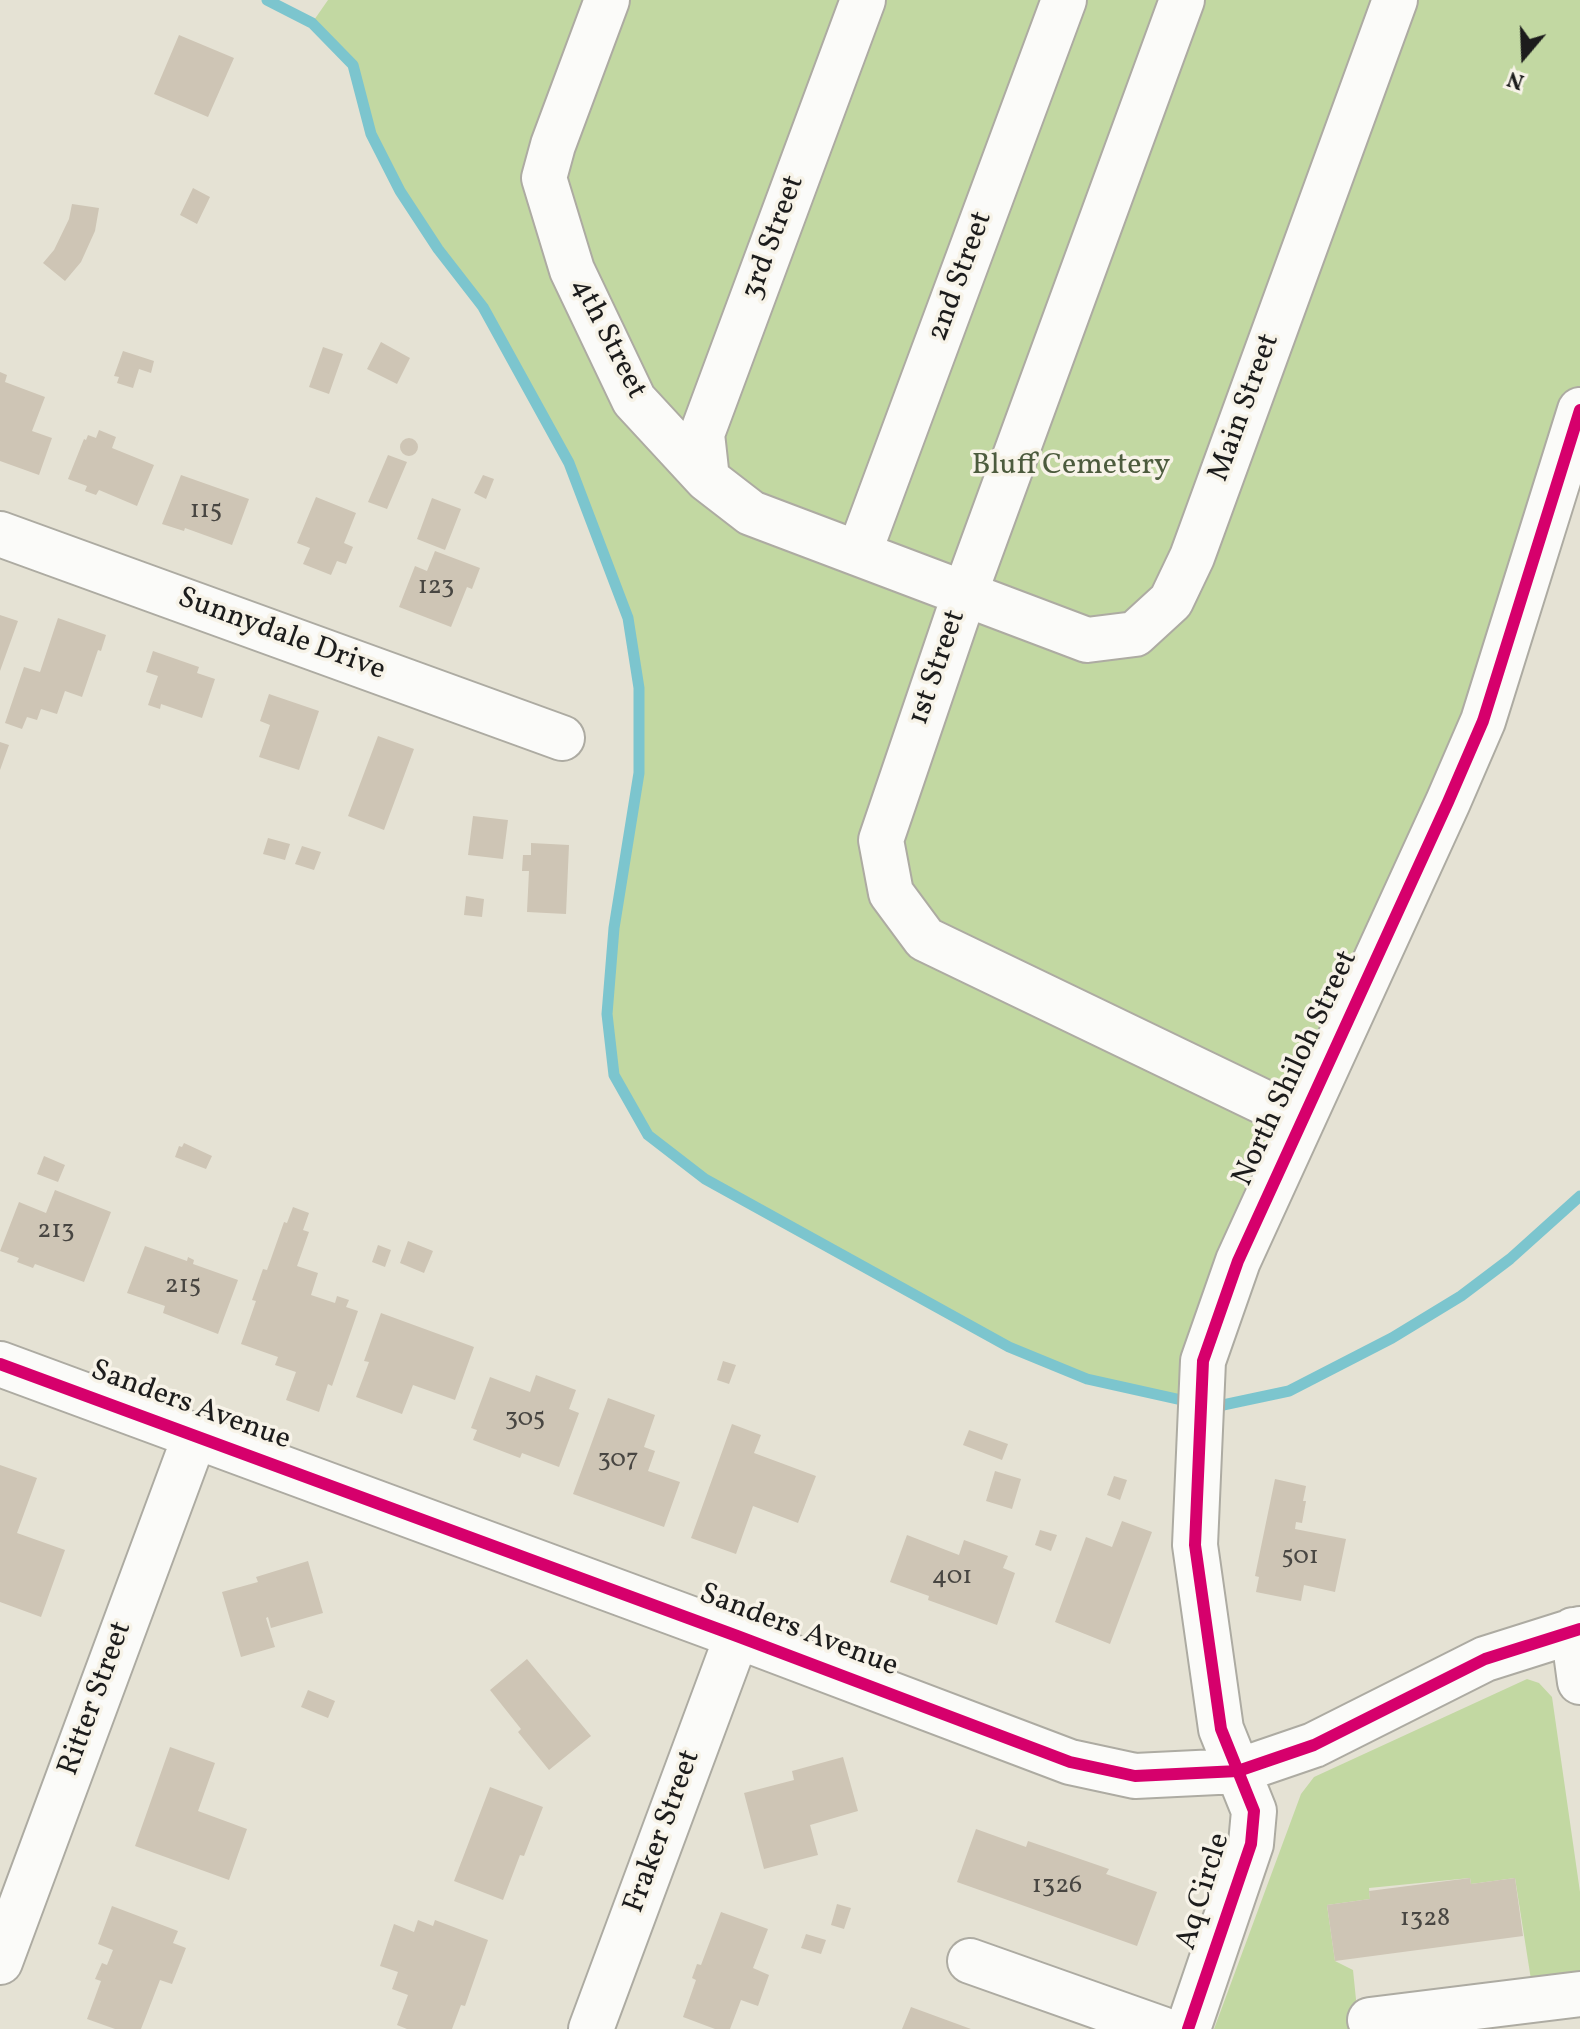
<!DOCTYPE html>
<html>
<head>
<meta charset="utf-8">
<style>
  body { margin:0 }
  #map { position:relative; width:1580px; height:2029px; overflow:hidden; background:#e5e2d4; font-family:Vollkorn,serif }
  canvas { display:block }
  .north { position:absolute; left:1484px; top:16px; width:80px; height:80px; -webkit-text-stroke:6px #f7f3e8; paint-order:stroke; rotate:199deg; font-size:22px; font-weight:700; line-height:32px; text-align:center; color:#1c1c1c }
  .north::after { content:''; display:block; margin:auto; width:28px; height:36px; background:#1c1c1c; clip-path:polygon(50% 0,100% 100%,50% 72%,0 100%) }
</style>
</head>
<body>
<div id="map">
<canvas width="1580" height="2029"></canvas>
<div class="north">N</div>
</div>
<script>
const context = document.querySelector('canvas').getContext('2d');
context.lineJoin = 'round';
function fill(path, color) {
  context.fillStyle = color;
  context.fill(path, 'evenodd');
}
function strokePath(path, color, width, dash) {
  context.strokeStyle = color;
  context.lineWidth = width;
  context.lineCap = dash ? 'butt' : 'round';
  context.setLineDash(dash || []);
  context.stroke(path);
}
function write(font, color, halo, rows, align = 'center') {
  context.font = font + ' Vollkorn,serif';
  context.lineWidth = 7;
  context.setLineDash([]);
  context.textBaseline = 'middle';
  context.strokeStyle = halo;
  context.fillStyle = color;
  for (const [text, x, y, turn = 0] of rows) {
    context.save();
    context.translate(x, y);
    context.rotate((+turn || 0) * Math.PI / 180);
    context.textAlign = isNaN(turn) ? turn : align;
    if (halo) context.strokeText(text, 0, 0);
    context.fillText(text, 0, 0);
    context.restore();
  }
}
const green = new Path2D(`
  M328 0H1580V410L1202 1402 1177 1399 1087 1379 1009 1347 705 1179 648 1135 614 1075 607 1014 614 928 639 773V688L628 618 569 463 484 307 438 249 400 191 371 134 353 65 312 23Z
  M1527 1679 1539 1683 1552 1697 1580 1892V1980L1532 1986 1515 1878 1471 1884 1470 1878 1369 1888 1370 1899 1327 1905 1335 1961 1353 1970 1358 2019 1351 2029H1214L1301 1794 1314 1777Z`);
const stream = new Path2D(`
  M267 0 312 23 353 65 371 134 400 191 438 249 483 307 569 463 628 618 639 688V773L614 928 607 1014 614 1075 648 1135 705 1179 1009 1347 1087 1379 1177 1399
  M1223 1405 1289 1391 1392 1338 1461 1296 1510 1259 1580 1196`);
const building = new Path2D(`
  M179 35 234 58 208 117 154 94Z
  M193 188 210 197 197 224 180 215Z
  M72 204 99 208 95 231 81 262 65 281 43 263 54 250 69 219Z
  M381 342 410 358 397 384 367 369Z
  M323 347 343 354 329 394 309 387Z
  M123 351 154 361 151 373 139 369 133 388 117 383 119 377 114 376Z
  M0 372 7 375 5 382 45 397 32 431 52 438 39 475 0 461Z
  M99 430 116 437 112 448 154 465 137 506 99 490 96 495 85 491 87 486 68 479 84 439 86 440 88 435 96 438Z
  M400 447a9 9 0 1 1 18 0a9 9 0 1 1-18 0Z
  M388 455 407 462 387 509 368 502Z
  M181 475 249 499 232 545 185 528 184 531 162 524Z
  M483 475 494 479 486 499 474 493Z
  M316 497 356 513 344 543 353 547 346 564 337 561 331 575 303 564 310 548 297 543Z
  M432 498 461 509 445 550 417 539Z
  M435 551 480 568 472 589 467 587 451 627 399 607 415 566 427 571Z
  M0 615 18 621 0 671Z
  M58 618 106 635 101 651 98 650 82 697 65 691 57 714 41 709 37 720 27 717 22 729 5 723 24 667 40 672Z
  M153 651 199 667 197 673 215 679 202 718 161 704 160 709 148 705 158 676 146 672Z
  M269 694 319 711 299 770 259 757 270 725 260 721Z
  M378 736 414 749 384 830 348 816Z
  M0 742 9 745 0 770Z
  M473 816 508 820 503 859 468 855Z
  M268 838 290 844 285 860 263 854Z
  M531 843 569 845 566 914 527 912 529 871H522L523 855H531Z
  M302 846 321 852 314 870 295 864Z
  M466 896 484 899 482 917 464 915Z
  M184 1143 212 1156 206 1169 175 1157 179 1146 182 1147Z
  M44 1156 65 1165 58 1182 37 1174Z
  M55 1190 111 1212 84 1282 35 1264 33 1268 17 1262 19 1258 0 1251 19 1202 46 1213Z
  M293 1207 309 1213 303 1230 309 1232 297 1266 318 1273 311 1295 335 1303 337 1296 349 1300 346 1307 358 1311 332 1386 328 1384 319 1412 286 1400 296 1372 275 1365 278 1357 241 1344 256 1301 252 1300 263 1269 267 1270 284 1222 287 1223Z
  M408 1241 433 1251 424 1273 400 1263Z
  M378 1245 391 1250 385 1267 372 1262Z
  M145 1246 187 1261 188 1257 194 1260 193 1264 238 1280 218 1334 163 1313 165 1306 127 1293Z
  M381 1313 474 1347 455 1400 413 1385 402 1414 356 1397 369 1362 364 1361Z
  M723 1361 736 1365 729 1384 717 1380Z
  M536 1375 576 1390 569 1409 579 1413 559 1467 522 1453 520 1458 473 1440 477 1430 471 1428 490 1377 530 1392Z
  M608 1398 655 1415 644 1447 655 1451 648 1471 680 1482 664 1527 573 1494Z
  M732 1424 761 1435 754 1453 816 1476 798 1523 753 1506 736 1554 691 1538Z
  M969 1430 1008 1444 1002 1460 963 1445Z
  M0 1465 37 1478 17 1533 65 1550 41 1617 0 1602Z
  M995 1471 1021 1479 1012 1509 986 1501Z
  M1114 1476 1127 1480 1120 1500 1107 1495Z
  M1275 1479 1306 1486 1303 1501H1306L1302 1523 1296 1522 1295 1529 1346 1539 1335 1592 1304 1585 1301 1601 1256 1592 1259 1577 1255 1576Z
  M1122 1521 1152 1532 1110 1644 1055 1622 1086 1537 1112 1547Z
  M1040 1530 1057 1535 1051 1551 1035 1545Z
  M907 1535 959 1555 964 1540 1008 1556 1003 1568 1015 1573 997 1625 928 1600 929 1596 890 1582Z
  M308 1561 323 1613 271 1628 268 1617 266 1618 275 1647 241 1657 222 1592 258 1582 256 1577Z
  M527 1659 591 1736 549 1770 518 1732 521 1729 490 1690Z
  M308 1690 335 1701 328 1718 301 1707Z
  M170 1747 215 1763 198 1811 247 1829 229 1880 135 1846Z
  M843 1757 858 1811 810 1825 818 1855 764 1869 744 1793 794 1780 792 1771Z
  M490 1787 543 1807 524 1856 520 1855 503 1900 454 1881Z
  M976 1829 1026 1847 1028 1841 1109 1869 1106 1874 1157 1892 1137 1946 957 1882Z
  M1470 1878 1471 1884 1515 1878 1523 1936 1335 1961 1327 1905 1370 1899 1369 1891Z
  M837 1904 851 1908 844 1929 831 1925Z
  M112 1906 178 1931 173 1943 186 1948 172 1984 160 1980 141 2029H115L87 2019 101 1981 95 1979 102 1963 107 1965 113 1950 98 1944Z
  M721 1912 768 1929 753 1968 769 1975 758 2006 741 2000 730 2029H715L683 2017 696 1980 692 1978 697 1964 701 1965Z
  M418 1920 433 1926 435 1920 488 1940 465 2006 461 2005 452 2029H407L397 2025 408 1995 392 1989 398 1972 380 1966 394 1924 414 1932Z
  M806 1934 826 1940 821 1954 801 1948Z
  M911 2007 971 2029H902Z`);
const minor = new Path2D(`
  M607 0 553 145 544 178 572 270 634 400 707 479 751 513 1087 640 1135 634 1171 601 1192 557 1395 0
  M1182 0 965 593 881 840 891 893 925 939 1301 1120
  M707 479 702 434 863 0
  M0 534 562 738
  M859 553 1064 0
  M0 1364 737 1636 1070 1762 1135 1776 1238 1771 1314 1745 1485 1659 1580 1629
  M1573 1630 1580 1682
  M970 1961 1162 2029
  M0 1962 195 1436
  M1370 2020 1580 1994
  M591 2029 737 1636
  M1188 2029 1251 1844 1254 1811 1221 1729 1195 1545 1203 1361 1238 1261 1448 802 1483 721 1580 410`);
const cycleway = new Path2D(`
  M0 1364 737 1636 1070 1762 1135 1776 1238 1771 1314 1745 1485 1659 1580 1629
  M1188 2029 1251 1844 1254 1811 1221 1729 1195 1545 1203 1361 1238 1261 1448 802 1483 721 1580 410`);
const numberNames = [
  ["115",206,512],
  ["123",436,588],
  ["213",56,1232],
  ["215",183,1287],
  ["305",525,1420],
  ["307",618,1461],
  ["501",1300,1558],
  ["401",952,1578],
  ["1326",1057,1887],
  ["1328",1425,1920]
];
const streetNames = [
  ["3rd Street",775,238,-70],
  ["2nd Street",962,277,-70],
  ["4th Street",607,339,63],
  ["Main Street",1246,408,-70],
  ["Sunnydale Drive",281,636,20],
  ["1st Street",939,668,-71],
  ["North Shiloh Street",1297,1069,-65],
  ["Sanders Avenue",190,1407,20],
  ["Sanders Avenue",798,1632,21],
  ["Ritter Street",97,1699,-70],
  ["Fraker Street",664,1832,-70],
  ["Aq Circle",1205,1892,-73]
];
const parkNames = [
  ["Bluff Cemetery",1071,467]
];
fill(green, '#c2d8a2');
strokePath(stream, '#7cc5ce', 11);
fill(building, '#cec5b5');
strokePath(minor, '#adaba2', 48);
strokePath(minor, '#fbfbf9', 44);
strokePath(cycleway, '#d6006c', 12);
write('26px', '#484642', null, numberNames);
write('30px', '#1c1c1c', '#f7f3e8', streetNames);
write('30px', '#4c5b3d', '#f7f3e8', parkNames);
</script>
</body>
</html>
